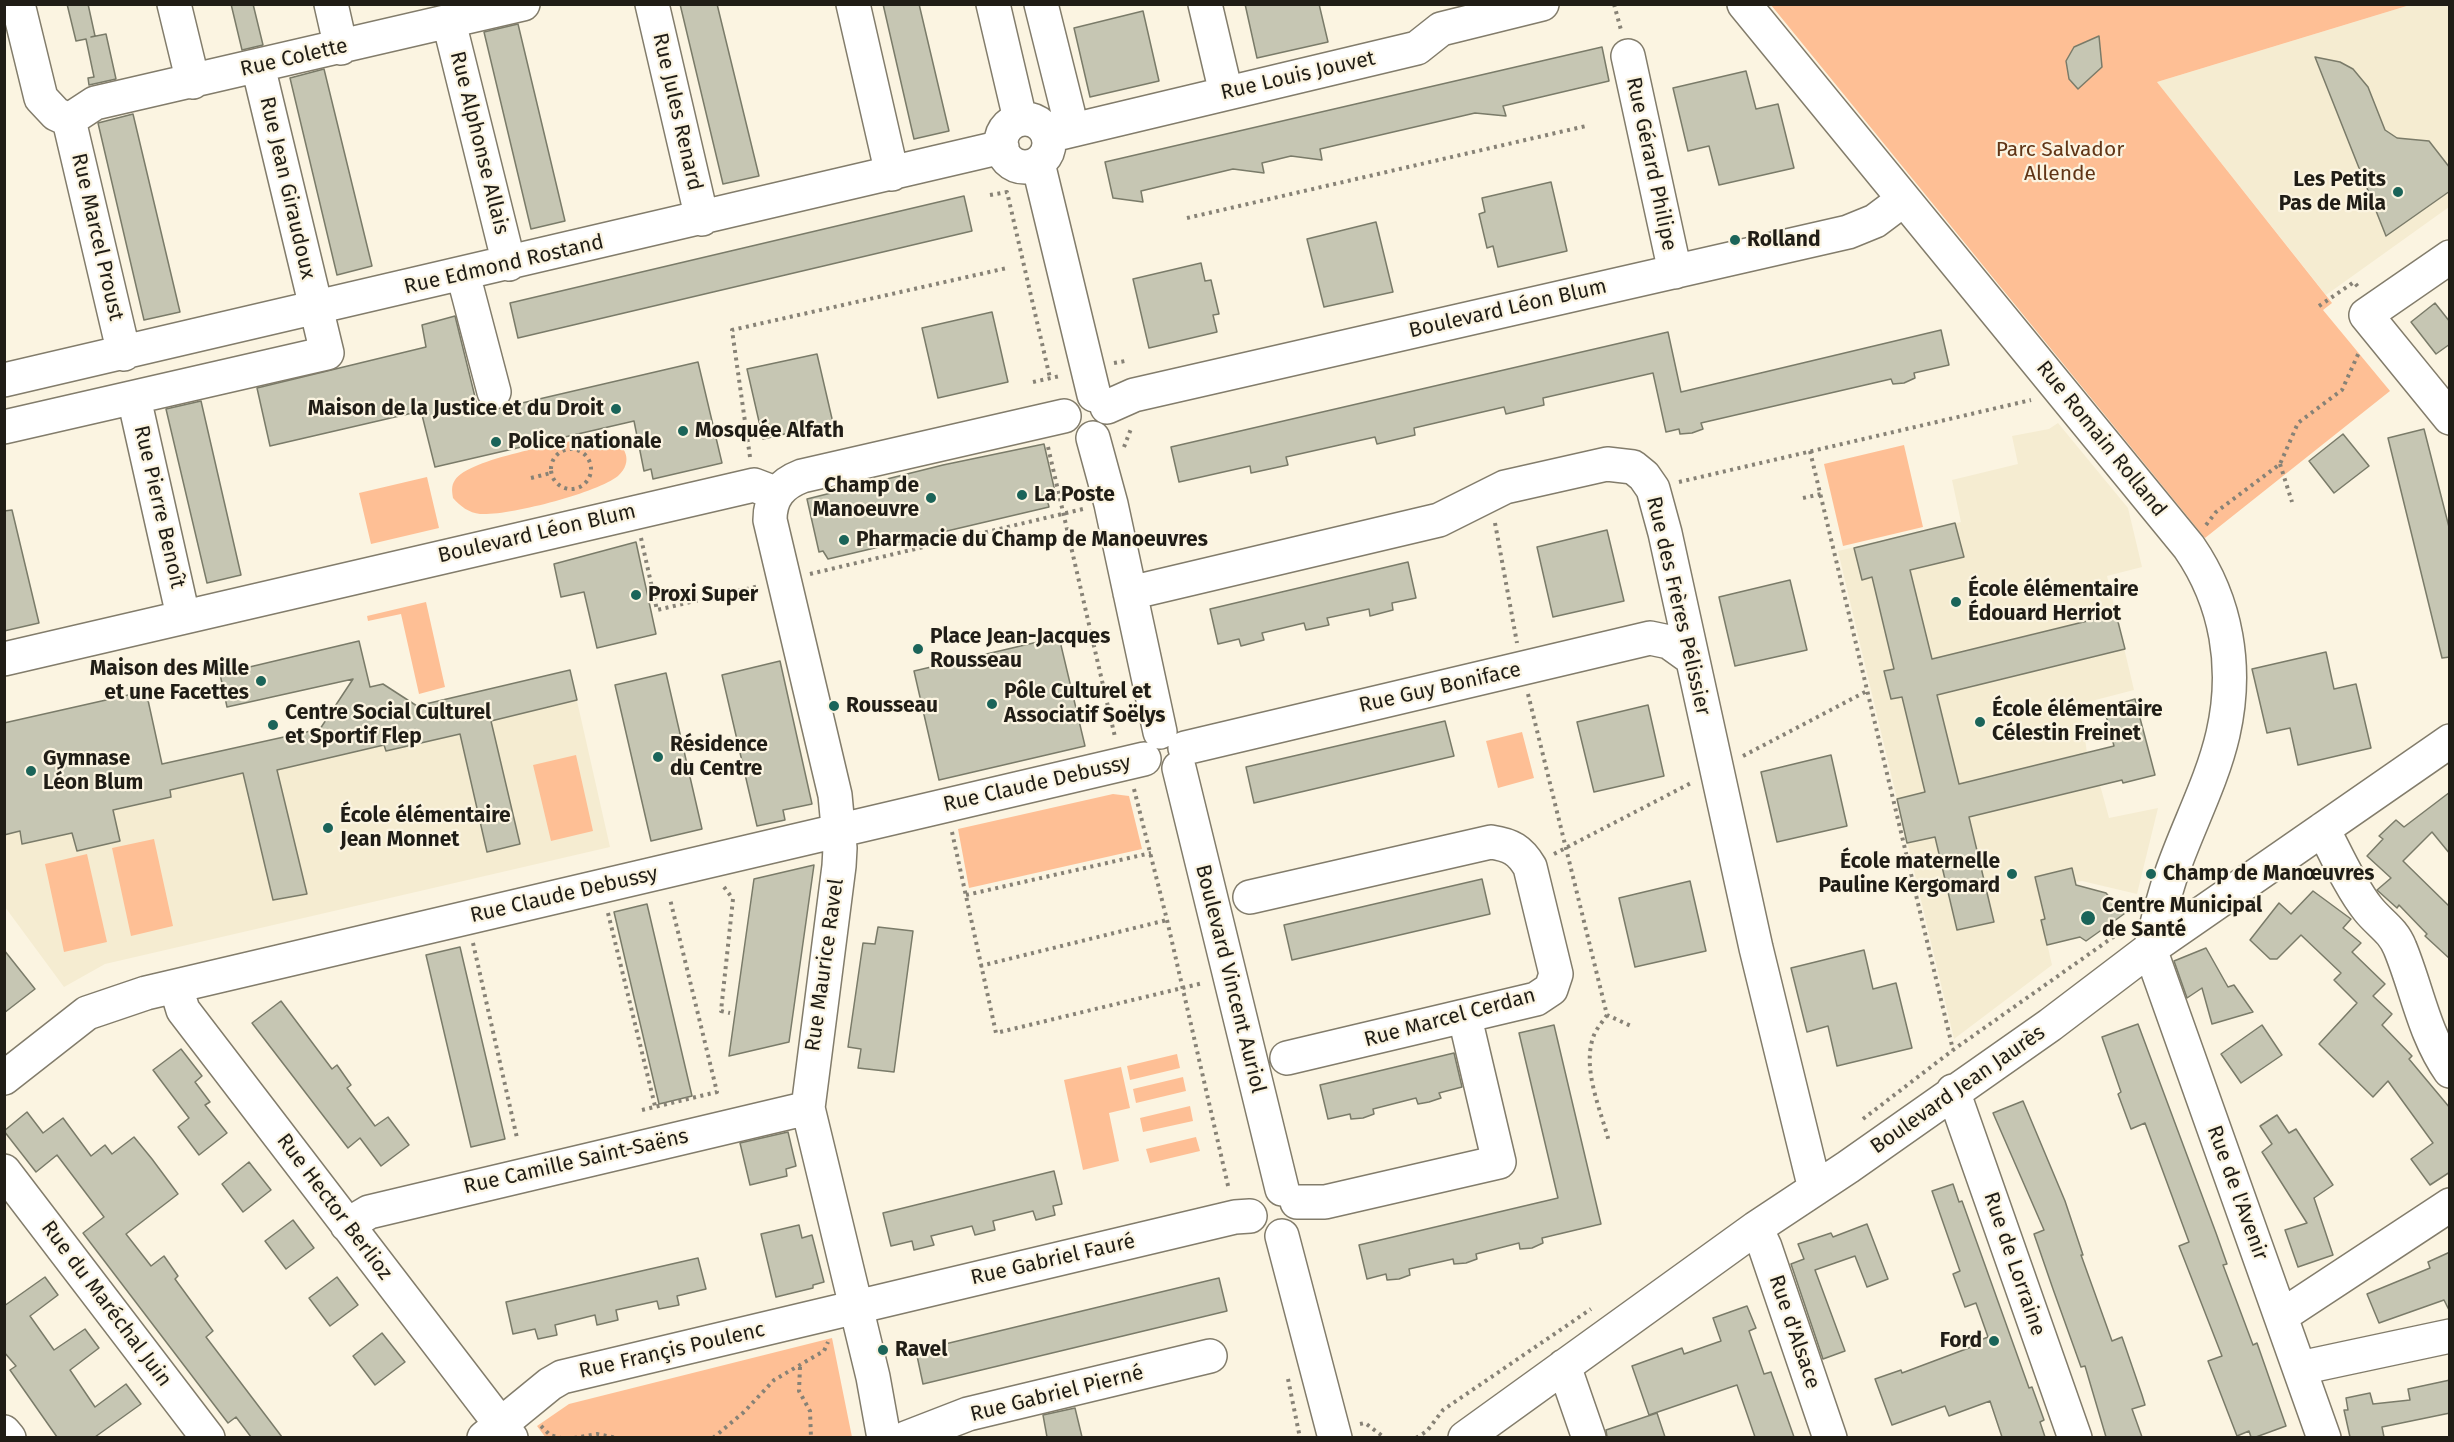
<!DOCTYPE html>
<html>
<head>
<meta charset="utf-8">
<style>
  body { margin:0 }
  #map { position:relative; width:2454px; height:1442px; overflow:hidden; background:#fbf4e1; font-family:"Fira Sans",sans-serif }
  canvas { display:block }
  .frame { position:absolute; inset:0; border:6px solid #201d16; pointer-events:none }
</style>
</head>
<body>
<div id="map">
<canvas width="2454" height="1442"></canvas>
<div class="frame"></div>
</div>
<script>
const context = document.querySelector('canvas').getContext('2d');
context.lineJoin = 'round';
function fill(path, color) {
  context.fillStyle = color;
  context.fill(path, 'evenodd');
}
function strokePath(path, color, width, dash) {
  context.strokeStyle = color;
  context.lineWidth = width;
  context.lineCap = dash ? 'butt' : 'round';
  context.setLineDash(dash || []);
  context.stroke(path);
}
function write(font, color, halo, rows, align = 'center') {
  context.font = font + ' "Fira Sans",sans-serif';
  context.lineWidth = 4.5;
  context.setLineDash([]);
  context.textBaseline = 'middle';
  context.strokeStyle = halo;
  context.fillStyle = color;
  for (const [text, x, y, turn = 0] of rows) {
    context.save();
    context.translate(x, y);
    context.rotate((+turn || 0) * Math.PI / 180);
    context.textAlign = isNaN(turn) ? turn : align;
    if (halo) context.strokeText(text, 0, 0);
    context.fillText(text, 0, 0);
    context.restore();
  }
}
const built = new Path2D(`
  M2410 5H2449V207L2326 295 2157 82Z
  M2058 423 2128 508 2142 567 2107 576 2134 690 2080 704 2087 753 2100 785 2109 818 2158 808 2137 894 2082 881 2075 882 2071 868 2035 877 2042 908 2060 905 2062 915 2042 921 2052 965 1954 1039 1838 551 1961 522 1952 480 2018 464 2012 436 2049 429Z
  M570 670 610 847 105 964 64 987 5 907 4 835 20 831 22 843 49 825 171 797 170 790 242 773 237 748 353 721 360 751 384 745 426 728 421 705Z`);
const green = new Path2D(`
  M1771 5H2410L2157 82 2332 303 2323 310 2390 391 2205 538Z
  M589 437C594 437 602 436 607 438 626 443 634 462 618 476 597 493 508 516 480 514 469 513 460 506 453 498 452 491 451 486 455 480 470 458 561 444 589 437Z
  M1904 445 1923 527 1843 546 1824 464Z
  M427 477 439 528 371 544 359 493Z
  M426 602 445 687 419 694 401 614 368 621 367 616Z
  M1522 732 1534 778 1498 788 1486 741Z
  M576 755 593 831 551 841 533 765Z
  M1113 794 1129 796 1142 849 969 888 958 829Z
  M154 839 173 926 131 936 112 848Z
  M87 854 107 942 64 952 45 864Z
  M1177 1054 1180 1068 1130 1080 1127 1066Z
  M1121 1067 1130 1108 1109 1113 1119 1161 1083 1170 1064 1080Z
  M1183 1077 1186 1091 1136 1103 1133 1089Z
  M1190 1106 1193 1121 1143 1132 1140 1118Z
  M1196 1137 1200 1151 1150 1163 1146 1149Z
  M832 1338 852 1437 546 1438 537 1426 569 1404Z`);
const building = new Path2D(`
  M67 4H88L95 36 91 37 106 34 116 79 89 85 88 78 94 77 86 39 76 41Z
  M231 4H253L263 45 242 50Z
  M680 4H717L759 176 723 184Z
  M883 4H919L949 131 914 139Z
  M1245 4H1319L1328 42 1257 58Z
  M1143 11 1159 81 1090 97 1074 28Z
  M518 24 565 221 531 229 484 32Z
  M2099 36 2102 67 2078 89 2069 79 2066 61 2074 47Z
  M1602 47 1609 81 1503 106 1506 116 1475 113 1320 149 1322 160 1291 156 1262 163 1264 173 1233 169 1141 191 1143 202 1113 198 1105 162Z
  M2315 57 2340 62 2353 69 2368 87 2385 130 2397 138 2429 141 2450 168V191L2386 236Z
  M324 69 372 266 337 275 290 78Z
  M1746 71 1756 109 1778 104 1794 168 1719 185 1709 146 1688 151 1673 88Z
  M133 114 180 312 144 320 98 123Z
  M1551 182 1567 251 1498 267 1493 246 1487 248 1479 214 1485 212 1482 198Z
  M964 196 972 231 518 338 510 303Z
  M1376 222 1393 292 1324 307 1307 239Z
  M1201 263 1205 281 1211 280 1219 314 1213 315 1217 332 1149 348 1133 279Z
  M2435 303 2450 322V344L2436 354 2411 322Z
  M992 312 1008 382 938 398 922 328Z
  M455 316 479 413 698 362 722 463 653 479 651 469 644 471 634 421 435 467 421 411 270 446 257 388 426 347 422 325Z
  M1941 330 1949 365 1914 373 1915 378 1904 383 1893 384 1891 379 1701 423 1703 429 1692 433 1680 434 1679 429 1666 432 1653 373 1543 398 1544 405 1506 414 1504 407 1414 428 1415 435 1377 444 1375 437 1286 457 1288 465 1251 473 1250 466 1179 482 1171 447 1668 332 1681 392Z
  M817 354 833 423 763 439 747 369Z
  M201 401 241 575 207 583 166 409Z
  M2424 429 2450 531V657L2442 658 2388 438Z
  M2343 434 2369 466 2334 493 2309 461Z
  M1044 444 1056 496 1047 499 1049 507 828 559 823 551 819 552 807 499 943 465Z
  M12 510 39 623 4 631V511Z
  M1955 523 1964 557 1910 570 1932 659 2116 614 2125 649 1937 695 1959 784 2114 746 2104 708 2135 699 2155 775 2123 783 2122 780 1969 817 1994 922 1957 930 1935 837 1907 843 1897 799 1925 792 1902 697 1891 699 1884 671 1894 669 1872 577 1862 580 1854 548Z
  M1607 530 1624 601 1553 617 1537 547Z
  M636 542 656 634 597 648 584 592 561 597 554 564Z
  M1408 562 1416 598 1392 603 1393 610 1370 616 1369 609 1327 618 1329 625 1306 630 1304 623 1262 633 1264 640 1241 646 1239 639 1218 644 1210 609Z
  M1790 580 1807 650 1735 666 1719 597Z
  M1059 637 1085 746 939 780 914 671Z
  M359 641 370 687 383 684 417 706 570 670 577 700 491 721 520 844 487 852 460 734 386 751 384 745 277 770 307 894 273 900 243 773 170 790 171 797 113 810 120 841 77 851 72 833 22 844 20 831 4 835V723L146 691 162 764 320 729 353 679 227 707 220 674Z
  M2326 652 2334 689 2356 684 2371 748 2298 765 2290 728 2267 733 2252 669Z
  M780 661 812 804 783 810 785 820 757 826 722 675Z
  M666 673 702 829 651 841 615 685Z
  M1648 705 1664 776 1594 792 1577 722Z
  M1445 721 1454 756 1254 803 1246 767Z
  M1831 755 1847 826 1777 842 1761 772Z
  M2450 792V854L2432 832 2403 861 2450 907V959L2425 936 2427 934 2399 905 2397 908 2377 890 2391 878 2367 856 2383 839 2379 836 2396 820 2404 827Z
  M814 865 789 1042 729 1056 754 879Z
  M2072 868 2076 885 2106 893 2124 914 2086 941 2080 937 2047 945 2041 920 2045 919 2035 877Z
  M1482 879 1490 914 1292 960 1284 925Z
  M1690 881 1706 951 1635 967 1619 898Z
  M2313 891 2351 919 2343 928 2361 943 2352 952 2385 984 2373 996 2392 1014 2382 1025 2412 1056 2409 1059 2450 1108V1172L2430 1185 2411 1159 2433 1143 2388 1081 2373 1097 2319 1044 2357 1003 2334 980 2341 973 2301 935 2277 959H2270L2250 940 2279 903 2291 914Z
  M647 904 692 1096 659 1104 614 912Z
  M878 927 913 931 894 1072 858 1068 861 1049 848 1047 863 943 875 944Z
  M460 947 505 1139 471 1147 426 955Z
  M2206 948 2228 987 2234 985 2253 1012 2212 1024 2202 988 2187 998 2174 961Z
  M4 950 35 989 4 1013Z
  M1864 950 1873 989 1896 983 1912 1048 1837 1066 1828 1026 1807 1032 1791 968Z
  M281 1001 332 1069 337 1065 351 1085 347 1088 375 1126 388 1117 409 1145 381 1166 360 1138 348 1148 252 1023Z
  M2138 1024 2216 1233 2227 1264 2223 1265 2253 1345 2257 1343 2286 1426 2256 1437H2251L2249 1431 2237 1436 2208 1361 2222 1356 2179 1246 2189 1242 2145 1123 2131 1129 2118 1094 2121 1092 2102 1037Z
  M1554 1025 1601 1224 1542 1238 1543 1243 1532 1248 1520 1249 1519 1243 1476 1254 1477 1259 1466 1263 1454 1264 1453 1259 1409 1269 1410 1275 1399 1279 1387 1280 1386 1274 1367 1279 1359 1245 1558 1198 1519 1033Z
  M2262 1025 2282 1055 2241 1083 2221 1054Z
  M181 1049 202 1076 195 1082 210 1102 205 1105 227 1133 199 1155 178 1127 189 1118 153 1070Z
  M1454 1053 1462 1087 1439 1093 1441 1098 1429 1102 1418 1104 1416 1098 1373 1109 1374 1114 1363 1118 1351 1119 1350 1114 1328 1119 1320 1085Z
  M2023 1101 2065 1201 2083 1255H2081L2112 1341 2122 1337 2142 1395 2145 1405 2132 1409 2142 1437H2106L2085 1366 2081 1367 2053 1289 2034 1234 2044 1230 1993 1113Z
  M27 1112 43 1133 63 1118 91 1156 105 1145 112 1154 134 1137 152 1159 178 1194 126 1234 151 1266 164 1256 178 1276 175 1279 213 1331 206 1337 282 1437H251L236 1417 228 1423 83 1233 104 1217 57 1155 36 1172 4 1131Z
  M2277 1115 2289 1133 2296 1129 2333 1185 2314 1198 2333 1255 2298 1267 2285 1230 2307 1223 2262 1152 2272 1144 2260 1126Z
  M788 1132 796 1166 786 1169 787 1176 750 1185 740 1143Z
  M249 1162 271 1190 243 1212 222 1184Z
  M1054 1171 1062 1204 1053 1206 1055 1215 1036 1220 1033 1211 993 1221 995 1230 975 1235 972 1226 931 1236 934 1245 914 1250 912 1241 891 1246 883 1213Z
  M1953 1184 1959 1202 1962 1201 2029 1388 2032 1387 2044 1420 2040 1422 2045 1437H2002L1990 1401 1949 1416 1945 1406 1892 1425 1875 1379 1901 1370 1902 1373 1974 1346 1973 1343 1988 1337 1976 1303 1965 1307 1953 1274 1960 1271 1932 1191Z
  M293 1220 314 1248 286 1269 265 1241Z
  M1867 1224 1888 1279 1867 1287 1855 1256 1815 1270 1845 1351 1823 1359 1791 1264 1804 1259 1798 1244 1831 1233 1833 1237Z
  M799 1225 802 1238 812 1235 824 1282 813 1285V1288L776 1297 761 1234Z
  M2450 1252V1312L2444 1300 2379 1323 2367 1294 2430 1268 2428 1262Z
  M698 1258 706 1289 677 1296 679 1305 659 1309 657 1301 616 1310 618 1320 597 1325 595 1315 555 1325 557 1335 538 1339 535 1329 513 1334 506 1302Z
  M45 1277 58 1295 30 1316 54 1350 85 1329 99 1348 70 1370 95 1407 126 1384 141 1404 95 1437H57L10 1370 16 1366 4 1352V1306Z
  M337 1277 358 1305 330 1326 309 1298Z
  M1219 1278 1227 1311 923 1384 916 1351Z
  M1747 1306 1756 1328 1749 1331 1764 1374 1771 1372 1794 1437H1755L1737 1385 1649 1415 1632 1366 1682 1348 1684 1354 1721 1341 1713 1318Z
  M382 1333 405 1362 375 1385 353 1356Z
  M2450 1380V1413L2382 1427 2384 1437H2350L2344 1410H2348L2346 1398 2370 1393 2373 1404 2410 1400 2408 1389Z
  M1075 1408 1082 1437H1047L1043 1415Z
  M1657 1413 1665 1437H1607L1606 1430Z`);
const path = new Path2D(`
  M1614 4 1621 30
  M990 195 1007 192 1050 378
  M1187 218 1586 126
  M2319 306 2354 282 2359 288
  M1114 363 1125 361
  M1033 382 1060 376
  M1048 447 1115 737
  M1124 447 1132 426
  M551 469a20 20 0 1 1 40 0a20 20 0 1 1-40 0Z
  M1810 451 1953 1050
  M750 457 732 330 1007 268
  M2280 464 2292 502
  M531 478 551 473
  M1679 482 2031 400
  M1803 498 1821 494
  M1495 523 1517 643
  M2206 525 2216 512 2280 464 2298 423 2342 390 2360 350
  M641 538 657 610 759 586
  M810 574 1083 509
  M1528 694 1607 1015 1631 1026
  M1743 756 1867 691
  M1134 789 1167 920 1229 1190
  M952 832 996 1033 1203 983
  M1554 854 1691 783
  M724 887 733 899 721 1011 730 1013
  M966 895 1151 853
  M608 913 655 1106
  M473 943 517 1138
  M980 966 1167 920
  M1607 1015C1603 1021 1597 1028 1594 1035 1581 1068 1601 1110 1609 1142
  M642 1110 717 1092 670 899
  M1863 1119 1953 1050 2126 928
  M800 1367 799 1391 810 1411 811 1438
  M1288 1379 1300 1438
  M1360 1424 1365 1423 1385 1438
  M541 1426 550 1435 561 1438
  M574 1438 597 1434 617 1438
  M713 1438 744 1412 774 1380 824 1351 828 1342
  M1416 1438 1427 1431 1443 1410 1591 1309`);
const minor = new Path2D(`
  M18 4 41 98 56 114 69 120
  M174 4 193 82
  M331 4 341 48
  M652 4 702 219
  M853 4 892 174
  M993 4 1020 119
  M1041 4 1068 112V131
  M1205 4 1226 93
  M1744 4 2189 547C2227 602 2238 668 2223 734 2212 782 2187 828 2171 875 2163 899 2157 925 2150 949
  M449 22 509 264
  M1628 56 1675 272
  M1001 143a24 24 0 1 1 48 0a24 24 0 1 1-48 0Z
  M69 120 95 103 523 4
  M69 120 124 354
  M1048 136 1417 48 1441 29 1542 4
  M1038 163 1094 395
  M2450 257 2366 315 2450 418
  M463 274 494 392
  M4 380 1002 147
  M134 398 183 616
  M1107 407 1134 395 1848 232 1875 221 1903 200
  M4 427 327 353 258 66
  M1093 438 1111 504 1160 732
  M1130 593 1439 520 1505 487 1607 464 1633 467 1644 476 1653 489 1665 533 1756 948 1815 1189
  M4 659 754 485 775 493
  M1185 748 1650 638 1669 642 1690 657
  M1179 768 1282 1189
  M2323 829C2336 854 2351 888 2368 909 2379 923 2393 930 2400 948 2417 989 2424 1034 2450 1071
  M1250 897 1491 842C1511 845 1520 850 1530 867L1556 974 1551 989 1536 999 1287 1058
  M2150 949 2324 1438
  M176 987 183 1010 511 1438
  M4 1078 87 1013 146 993 1144 759
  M1953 1091 2075 1438
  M4 1171 208 1438
  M1297 1202H1325L1499 1162 1465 1018
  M347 1225 369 1212 808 1108
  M1756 1228 1765 1247 1830 1438
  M1282 1236 1335 1438
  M2280 1314 2292 1309 2450 1205
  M1564 1366 1589 1438
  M2300 1368 2450 1336
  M4 1432 9 1438
  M484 1438 550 1384 562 1377 1235 1217 1250 1216
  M884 1438 873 1377 808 1108 839 866 840 848 835 795 770 520C770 497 781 484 802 476L1064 416
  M906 1438 968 1414 1210 1356
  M1465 1438 1756 1228 1848 1167 2050 1025 2150 949 2450 741`);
const markers = [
  [2398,192,6,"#1b6459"],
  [1735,240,6,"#1b6459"],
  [616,409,6,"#1b6459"],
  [683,431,6,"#1b6459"],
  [496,442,6,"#1b6459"],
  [1022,495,6,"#1b6459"],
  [931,498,6,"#1b6459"],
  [844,540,6,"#1b6459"],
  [636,595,6,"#1b6459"],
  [1956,602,6,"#1b6459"],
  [918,649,6,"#1b6459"],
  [261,681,6,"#1b6459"],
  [992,704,6,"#1b6459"],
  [834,706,6,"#1b6459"],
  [1980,722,6,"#1b6459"],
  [273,725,6,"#1b6459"],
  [658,757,6,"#1b6459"],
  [31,771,6,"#1b6459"],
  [328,828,6,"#1b6459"],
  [2012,874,6,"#1b6459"],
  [2151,874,6,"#1b6459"],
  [2088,918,8,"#1b6459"],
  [1994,1341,6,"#1b6459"],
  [883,1350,6,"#1b6459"]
];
const streetNames = [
  ["Rue Colette",294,58,-13],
  ["Rue Louis Jouvet",1298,76,-13],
  ["Rue Jules Renard",677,112,77],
  ["Rue Alphonse Allais",479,143,76],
  ["Rue Gérard Philipe",1651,164,78],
  ["Rue Jean Giraudoux",287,188,77],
  ["Rue Marcel Proust",97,237,77],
  ["Rue Edmond Rostand",504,265,-13],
  ["Boulevard Léon Blum",1508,309,-13],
  ["Rue Romain Rolland",2101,439,51],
  ["Rue Pierre Benoît",159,507,77],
  ["Boulevard Léon Blum",537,534,-13],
  ["Rue des Frères Pélissier",1678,606,77],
  ["Rue Guy Boniface",1440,688,-13],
  ["Rue Claude Debussy",1037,784,-13],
  ["Rue Claude Debussy",564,895,-13],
  ["Rue Maurice Ravel",825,965,-82],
  ["Boulevard Vincent Auriol",1230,979,76],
  ["Rue Marcel Cerdan",1450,1018,-15],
  ["Boulevard Jean Jaurès",1958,1090,-35],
  ["Rue Camille Saint-Saëns",576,1162,-13],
  ["Rue de l'Avenir",2237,1193,70],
  ["Rue Hector Berlioz",334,1207,53],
  ["Rue Gabriel Fauré",1053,1260,-13],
  ["Rue de Lorraine",2014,1264,71],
  ["Rue du Maréchal Juin",106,1304,53],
  ["Rue d'Alsace",1794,1332,71],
  ["Rue Françis Poulenc",672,1351,-13],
  ["Rue Gabriel Pierné",1057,1394,-14]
];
const parkNames = [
  ["Parc Salvador",2060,150],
  ["Allende",2060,174]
];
const poiNames = [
  ["Les Petits",2386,180,"right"],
  ["Pas de Mila",2386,204,"right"],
  ["Rolland",1747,240],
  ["Maison de la Justice et du Droit",604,409,"right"],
  ["Mosquée Alfath",695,431],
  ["Police nationale",508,442],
  ["Champ de",919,486,"right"],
  ["Manoeuvre",919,510,"right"],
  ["La Poste",1034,495],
  ["Pharmacie du Champ de Manoeuvres",856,540],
  ["École élémentaire",1968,590],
  ["Édouard Herriot",1968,614],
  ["Proxi Super",648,595],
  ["Place Jean-Jacques",930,637],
  ["Rousseau",930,661],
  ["Maison des Mille",249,669,"right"],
  ["et une Facettes",249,693,"right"],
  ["Pôle Culturel et",1004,692],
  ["Associatif Soëlys",1004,716],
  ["Rousseau",846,706],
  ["École élémentaire",1992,710],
  ["Célestin Freinet",1992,734],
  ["Centre Social Culturel",285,713],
  ["et Sportif Flep",285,737],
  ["Résidence",670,745],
  ["du Centre",670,769],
  ["Gymnase",43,759],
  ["Léon Blum",43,783],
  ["École élémentaire",340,816],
  ["Jean Monnet",340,840],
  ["École maternelle",2000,862,"right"],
  ["Pauline Kergomard",2000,886,"right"],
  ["Champ de Manœuvres",2163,874],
  ["Centre Municipal",2102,906],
  ["de Santé",2102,930],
  ["Ford",1982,1341,"right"],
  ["Ravel",895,1350]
];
fill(built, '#f5ecd1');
fill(green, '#febf95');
fill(building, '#c6c6b3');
strokePath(building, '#7a7b69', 1.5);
strokePath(minor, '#827c6b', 36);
strokePath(path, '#878276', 4, [3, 4.5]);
strokePath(minor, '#fff', 33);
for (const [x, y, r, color] of markers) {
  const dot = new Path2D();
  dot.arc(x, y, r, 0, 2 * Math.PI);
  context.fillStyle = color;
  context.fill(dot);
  strokePath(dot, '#fbf4e1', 2);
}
write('21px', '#201d16', '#fbf4e1', streetNames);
write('21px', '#603516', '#fbf4e1', parkNames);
write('bold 21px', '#201d16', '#fbf4e1', poiNames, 'left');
</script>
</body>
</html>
